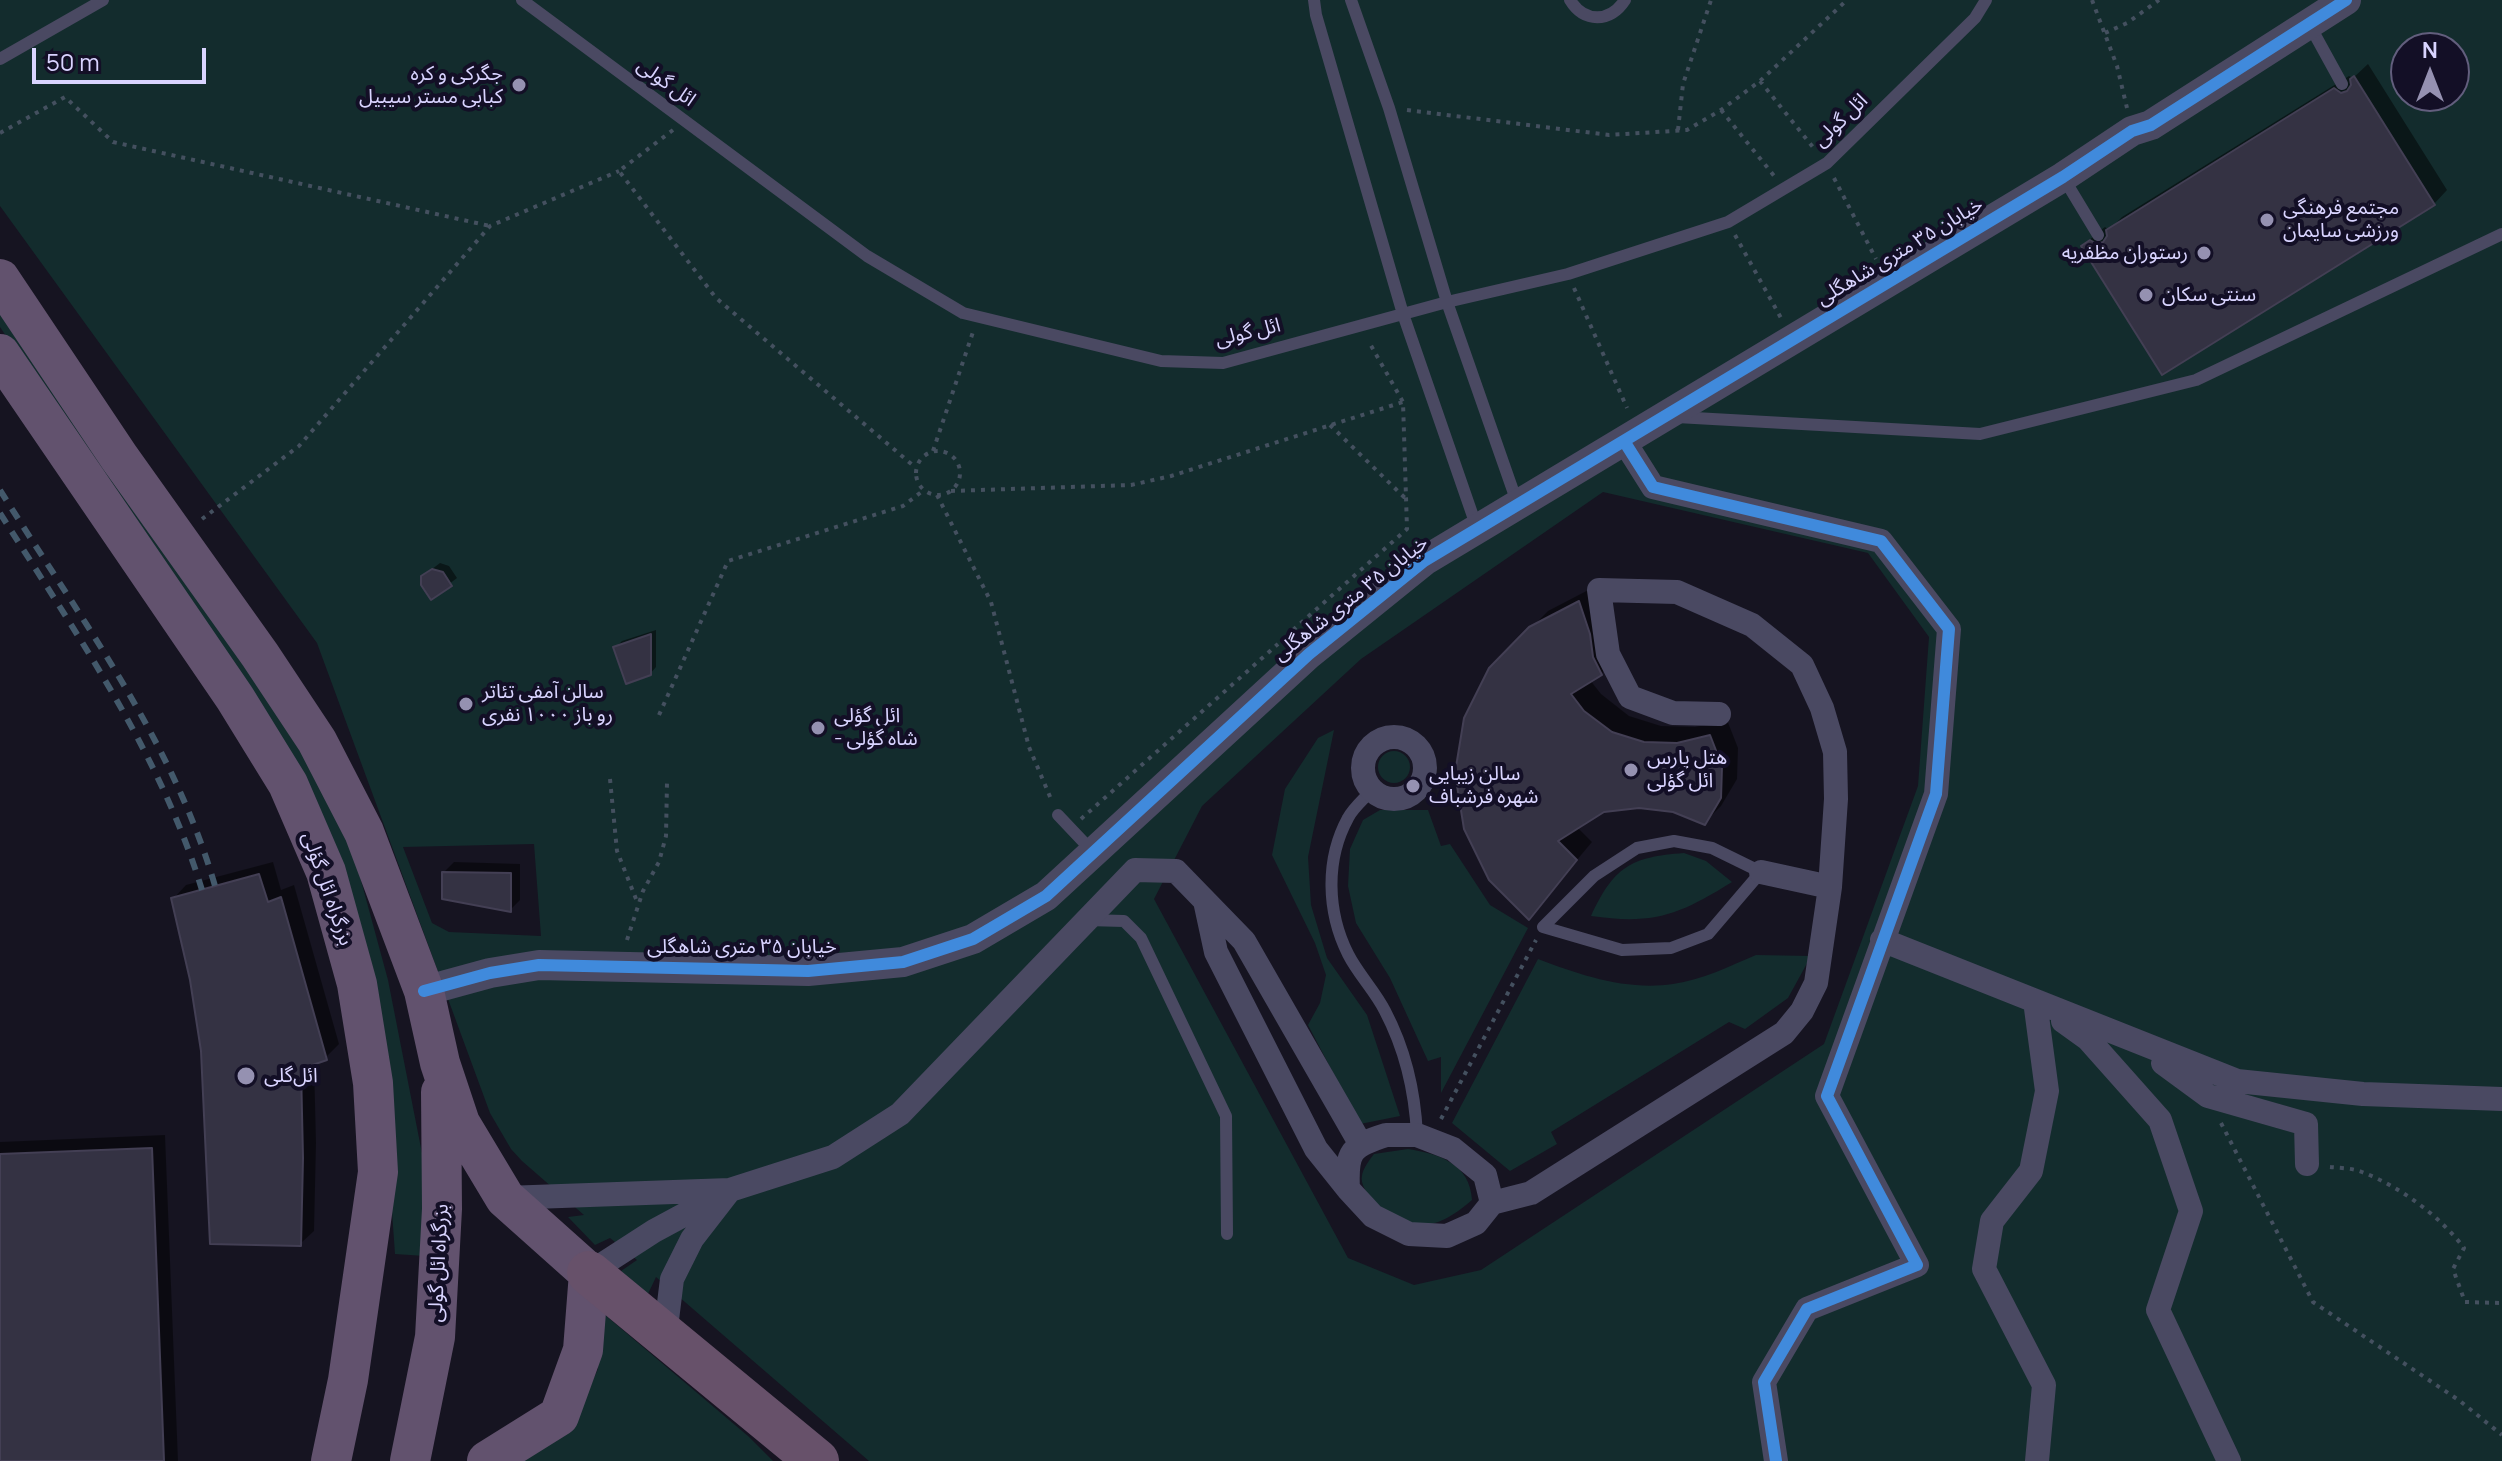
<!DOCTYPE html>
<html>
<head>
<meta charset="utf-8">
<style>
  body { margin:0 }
  #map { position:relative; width:2502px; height:1461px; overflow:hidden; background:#161421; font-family:Manrope,sans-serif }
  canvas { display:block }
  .north { position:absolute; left:2390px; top:32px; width:80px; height:80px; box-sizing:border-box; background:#130f26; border:2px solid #625e7d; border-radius:50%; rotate:0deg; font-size:22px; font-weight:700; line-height:32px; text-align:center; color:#d9d4ff }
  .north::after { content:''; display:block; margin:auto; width:28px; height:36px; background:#9591b1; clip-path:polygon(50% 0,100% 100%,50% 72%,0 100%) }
  .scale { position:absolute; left:32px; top:48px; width:174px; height:36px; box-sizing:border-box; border:4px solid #d9d4ff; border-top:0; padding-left:10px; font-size:24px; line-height:28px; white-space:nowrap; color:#d9d4ff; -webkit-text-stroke:6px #130f26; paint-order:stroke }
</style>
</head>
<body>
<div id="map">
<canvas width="2502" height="1461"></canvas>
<div class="north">N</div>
<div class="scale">50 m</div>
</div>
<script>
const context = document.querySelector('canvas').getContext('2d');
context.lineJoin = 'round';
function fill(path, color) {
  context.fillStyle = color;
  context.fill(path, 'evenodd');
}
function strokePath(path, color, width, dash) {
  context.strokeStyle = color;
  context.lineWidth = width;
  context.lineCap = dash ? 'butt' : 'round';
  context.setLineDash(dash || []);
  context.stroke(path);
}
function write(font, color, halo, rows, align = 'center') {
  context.font = font + ' Manrope,"Noto Sans Arabic",sans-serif';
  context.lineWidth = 8;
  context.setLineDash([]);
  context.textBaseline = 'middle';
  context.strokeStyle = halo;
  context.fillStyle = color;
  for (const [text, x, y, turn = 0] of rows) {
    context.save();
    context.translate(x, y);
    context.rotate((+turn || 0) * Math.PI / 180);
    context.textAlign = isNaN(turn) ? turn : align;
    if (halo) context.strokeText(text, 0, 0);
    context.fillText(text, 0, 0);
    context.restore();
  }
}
const green = new Path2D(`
  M0 0H2502V1461H869L656 1277 647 1296 621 1271 637 1260 610 1238 595 1245 568 1217 584 1215 522 1161 511 1149 490 1113 317 643 0 206ZM2406 48H2454V96H2406ZM1603 492 1868 553 1929 637 1918 786 1824 1044 1481 1270 1414 1285 1348 1258 1154 899 1202 806 1361 659ZM534 844 541 936 449 932 432 923 403 847Z
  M0 299 224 622 338 814 356 862 388 980 430 1194 425 1256 395 1254 376 985 355 907 70 432 0 327Z
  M1334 730 1308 857 1311 905 1327 958 1367 1015 1400 1116 1360 1124 1308 1025 1320 1003 1326 975 1315 943 1272 855 1285 789 1318 738Z
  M1378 767a16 16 0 1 1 32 0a16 16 0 1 1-32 0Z
  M1380 810H1428L1441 846 1450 844 1490 905 1528 928 1441 1093V1057L1428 1061 1390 978 1356 923 1348 886 1350 849 1363 820Z
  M1684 853 1706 861 1732 882C1679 915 1654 925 1591 916 1614 867 1630 857 1684 853Z
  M1756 955 1811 956 1788 998 1745 1029 1729 1022 1551 1132 1557 1144 1510 1171 1452 1123 1538 959C1580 975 1627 991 1673 984 1702 980 1730 966 1756 955Z
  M1408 1149C1440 1154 1470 1164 1472 1200 1457 1213 1436 1228 1415 1225 1396 1223 1367 1202 1362 1182 1360 1172 1368 1162 1374 1154Z
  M598 1309 748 1436 773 1461H520L585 1397 598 1369Z`);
const shadow = new Path2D(`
  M2368 64 2447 190 2434 204 2083 246 2097 233 2105 227 2109 230 2122 217 2349 76 2353 78Z
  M440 563 449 566 457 578 432 597 423 576Z
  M1596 586 1618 657 1601 674 1590 680 1601 694 1629 716 1661 726 1695 727 1727 720 1738 748 1737 779 1721 806 1704 823 1673 810 1639 806 1604 810 1577 827 1592 842 1529 917 1491 669 1548 611Z
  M656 630V667L650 674 615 648 622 641Z
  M273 862 281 890 294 885 339 1044 325 1058 314 1062 316 1143 314 1231 300 1244 203 1051 192 980 173 899 186 885Z
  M454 862 520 864V900L510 910 444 872Z
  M165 1135 178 1461H0V1142Z`);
const building = new Path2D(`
  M2354 76 2435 205 2162 375 2081 246 2090 240 2097 244 2103 242 2107 236 2106 230 2334 88 2341 93 2347 91 2351 85 2350 79Z
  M432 569 443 572 452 586 431 600 421 585V576Z
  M1579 601 1590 634 1593 657 1602 675 1571 694 1584 711 1612 732 1644 742 1677 743 1710 735 1722 766 1721 798 1705 825 1673 812 1639 808 1604 812 1558 841 1577 860 1529 920 1489 880 1464 829 1455 773 1464 718 1489 668 1529 627Z
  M651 634V675L626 684 613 647Z
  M442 872 511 873V912L442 899Z
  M259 874 268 902 281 897 327 1060 301 1069 303 1158 301 1246 210 1244 201 1051 190 980 171 898Z
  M152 1148 164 1461H0V1154Z`);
const path = new Path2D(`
  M2092 0 2117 66 2127 108
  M2105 33 2127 23 2159 0
  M1760 81 1816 151
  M1407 110 1609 135 1687 130 1721 110 1760 81 1847 0
  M1721 110 1775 177
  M673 130 619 171 716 298 916 468
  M1678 130 1683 84 1711 0
  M0 133 65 97 113 142 490 226
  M1834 178 1876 259
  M1735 235 1781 318
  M1574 288 1627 408
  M1330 425 1406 499
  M916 473a22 22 0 1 1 44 0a22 22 0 1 1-44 0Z
  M933 451 973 332
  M951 491 1131 485 1171 476 1403 402
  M937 495 991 602 1029 747 1051 799
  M202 519 299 446 490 226 619 171
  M1293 630 1407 529 1403 402 1369 342
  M659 715 728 561 903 506 924 490
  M610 779 617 851 638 904
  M1081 819 1278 644
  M627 940 643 891 659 862 666 836 667 782
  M1441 1119 1536 940
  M2221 1123 2313 1302 2460 1401 2502 1435
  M2330 1167C2340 1168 2352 1168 2362 1172 2399 1186 2440 1216 2464 1248L2453 1269 2465 1302 2502 1303`);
const service = new Path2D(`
  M522 0 867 256 963 313 1161 361 1223 363 1447 302 1568 274 1728 222 1827 163 1975 18 1986 0
  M1314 0 1316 15 1403 314 1477 528
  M1351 0 1389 108 1447 302 1518 505
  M1570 0C1584 23 1610 23 1625 0
  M2309 24 2342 84
  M0 59 103 0
  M2063 177 2098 235
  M1677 417 1980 434 2196 380 2502 234
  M1372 790C1364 799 1353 808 1348 818 1325 860 1327 912 1348 954 1358 974 1375 991 1385 1011 1405 1049 1415 1092 1417 1135
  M1058 815 1093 852
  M1674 841 1712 848 1761 872 1708 934 1671 948 1622 950 1543 927 1594 876 1637 848Z
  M1087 920 1124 921 1141 938 1226 1116 1227 1234`);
const minor = new Path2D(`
  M1624 441 1653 487 1881 541 1949 629 1936 794 1827 1096 1917 1265 1807 1309 1764 1382 1776 1461
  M1363 768a31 31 0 1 1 62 0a31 31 0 1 1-62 0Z
  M1761 872 1830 887
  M1205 901 1216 952 1316 1149 1348 1189
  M1882 940 2237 1081 2363 1094 2502 1099
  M2035 1001 2047 1091 2031 1171 1992 1221 1984 1269 2044 1385 2037 1461
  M2063 1021 2088 1039 2160 1120 2191 1211 2158 1310 2229 1461
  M2163 1063 2208 1096 2306 1124 2307 1164
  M1386 1135H1417L1453 1149 1485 1175 1492 1203 1476 1223 1447 1236 1409 1234 1373 1216 1348 1189C1346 1151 1351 1146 1386 1135Z
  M505 1198 730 1190 692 1239 672 1279 665 1336
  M1492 1203 1531 1193 1784 1033 1802 1011 1816 983 1830 887 1836 799 1835 752 1822 708 1802 665 1752 625 1677 592 1599 590 1608 654 1630 697 1673 713 1719 714
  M589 1273 654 1231 730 1190 833 1157 900 1114 1135 870 1176 871 1244 941 1360 1143`);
const tertiary = new Path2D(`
  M424 991 490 973 539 965 808 971 903 962 973 939 1046 896 1309 654 1424 561 2063 177 2132 131 2151 125 2346 0`);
const trunk = new Path2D(`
  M0 279 119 457 260 655 317 741 364 832 424 991 440 1063 460 1123 505 1198 589 1273 583 1350 559 1416 487 1461
  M0 354 235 698 288 784 326 872 357 984 373 1083 378 1172 348 1380 331 1461
  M410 1461 435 1337 442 1209 441 1092`);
const motorway = new Path2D(`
  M589 1273 817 1461`);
const rail = new Path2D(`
  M0 490C79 617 173 740 215 886
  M0 513C76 634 160 752 202 890`);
const cycleway = new Path2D(`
  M1624 441 1653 487 1881 541 1949 629 1936 794 1827 1096 1917 1265 1807 1309 1764 1382 1776 1461
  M424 991 490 973 539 965 808 971 903 962 973 939 1046 896 1309 654 1424 561 2063 177 2132 131 2151 125 2346 0`);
const markers = [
  [519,85,8,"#9591b1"],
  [2267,220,8,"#9591b1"],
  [2204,253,8,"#9591b1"],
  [2146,295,8,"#9591b1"],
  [466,704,8,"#9591b1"],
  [818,728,8,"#9591b1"],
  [1631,770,8,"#9591b1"],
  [1413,786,8,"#9591b1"],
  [246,1076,10,"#9591b1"]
];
const poiNames = [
  ["جگرکی و کره",503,74,"right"],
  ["کبابی مستر سیبیل",503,97,"right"],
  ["مجتمع فرهنگی",2283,208],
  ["ورزشی سایمان",2283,231],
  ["رستوران مظفریه",2188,253,"right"],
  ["سنتی سکان",2162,295],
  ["سالن آمفی تئاتر",482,692],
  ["رو باز ۱۰۰۰ نفری",482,715],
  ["ائل گؤلی",834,716],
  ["- شاه گؤلی",834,739],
  ["هتل پارس",1647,758],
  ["ائل گؤلی",1647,781],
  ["سالن زیبایی",1429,774],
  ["شهره فرشباف",1429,797],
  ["ائل‌گلی",264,1076]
];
const streetNames = [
  ["ائل گولی",666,83,36],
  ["ائل گولی",1841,121,-44],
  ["خیابان ۳۵ متری شاهگلی",1900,252,-31],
  ["ائل گولی",1248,333,-13],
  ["خیابان ۳۵ متری شاهگلی",1351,599,-38],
  ["بزرگراه ائل گؤلی",327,889,71],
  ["خیابان ۳۵ متری شاهگلی",742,947],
  ["بزرگراه ائل گولی",439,1263,-87]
];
fill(green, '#132c2d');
fill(shadow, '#0007');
fill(building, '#343243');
strokePath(building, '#433f54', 2);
strokePath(path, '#44505f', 4, [4, 6]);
strokePath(service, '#4a4962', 12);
strokePath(minor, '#4a4962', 24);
strokePath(tertiary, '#4a4962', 30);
strokePath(trunk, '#62526e', 40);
strokePath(motorway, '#67516a', 44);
strokePath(rail, '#43596b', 6, [12, 10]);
strokePath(cycleway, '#408adc', 12);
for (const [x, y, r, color] of markers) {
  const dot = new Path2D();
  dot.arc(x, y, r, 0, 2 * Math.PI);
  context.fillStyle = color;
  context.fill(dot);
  strokePath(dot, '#130f26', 3);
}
write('20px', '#d9d4ff', '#130f26', poiNames, 'left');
write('20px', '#d9d4ff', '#130f26', streetNames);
</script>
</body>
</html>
